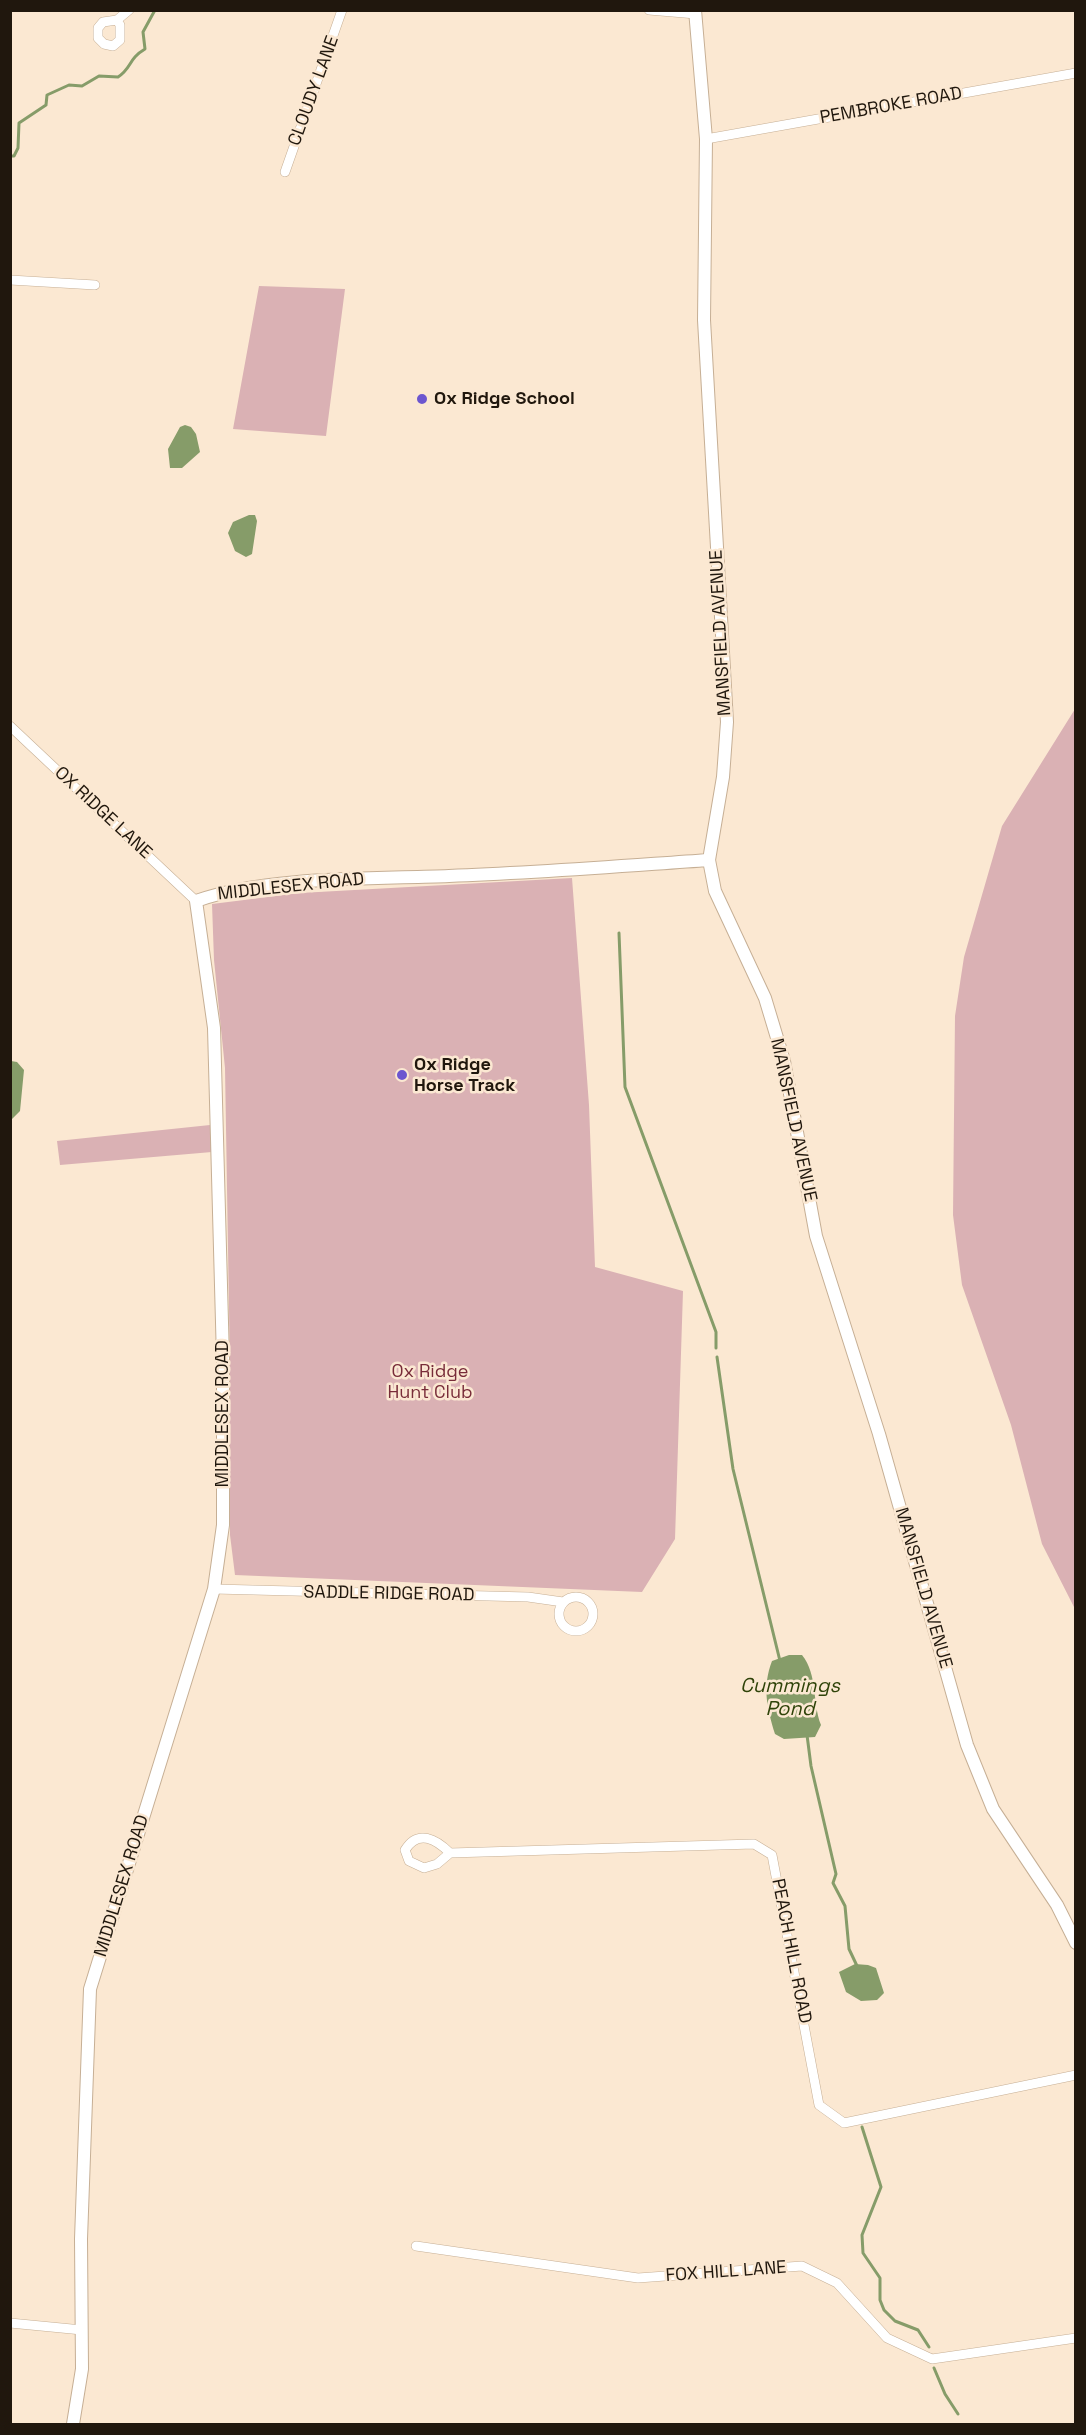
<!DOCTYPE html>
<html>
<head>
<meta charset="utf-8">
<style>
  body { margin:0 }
  #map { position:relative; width:1086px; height:2435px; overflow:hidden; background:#fbe8d2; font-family:"Space Grotesk",sans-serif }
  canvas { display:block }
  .frame { position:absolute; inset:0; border:12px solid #20170d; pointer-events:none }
</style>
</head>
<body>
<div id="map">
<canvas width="1086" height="2435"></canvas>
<div class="frame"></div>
</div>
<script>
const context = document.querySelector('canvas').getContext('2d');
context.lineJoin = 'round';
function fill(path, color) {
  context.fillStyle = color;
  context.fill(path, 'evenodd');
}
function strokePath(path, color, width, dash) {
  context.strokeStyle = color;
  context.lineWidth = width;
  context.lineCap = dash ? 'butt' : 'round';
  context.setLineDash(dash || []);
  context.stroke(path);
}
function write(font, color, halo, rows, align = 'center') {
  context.font = font + ' "Space Grotesk",sans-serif';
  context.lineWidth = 5;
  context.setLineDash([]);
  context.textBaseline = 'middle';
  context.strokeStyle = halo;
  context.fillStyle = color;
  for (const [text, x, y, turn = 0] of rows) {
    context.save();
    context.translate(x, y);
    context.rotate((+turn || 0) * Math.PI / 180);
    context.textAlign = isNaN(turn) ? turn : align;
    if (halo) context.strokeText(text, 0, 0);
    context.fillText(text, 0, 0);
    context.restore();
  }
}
const green = new Path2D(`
  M259 286 345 289 326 436 233 429Z
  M1075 709V1609L1042 1544 1011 1425 962 1285 953 1215 955 1016 964 957 1002 826Z
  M572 878 589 1105 595 1267 683 1291 675 1539 642 1592 235 1575 230 1535V1368L225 1068 214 960 212 904 300 893Z
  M210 1125 212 1152 60 1165 57 1141Z`);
const water = new Path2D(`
  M185 425 191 427 196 434 200 452 182 468H170L168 449 180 427Z
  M249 515H255L257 521 252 554 246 557 235 551 228 533 233 522Z
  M11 1061 17 1062 24 1070 20 1111 11 1120Z
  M789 1655H802C818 1675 812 1702 821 1725L815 1737 784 1739 775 1734C767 1708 762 1687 772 1661Z
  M855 1964 868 1965 876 1968 884 1993 877 2000 861 2001 846 1992 839 1972Z`);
const stream = new Path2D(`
  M10 156H14L18 148 19 123 46 105 47 95 69 85 82 86 99 76 118 77C132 68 128 59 145 49L143 32 155 10
  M619 933 625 1087 716 1332V1348
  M717 1357 733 1469 780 1661
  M807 1735 811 1766 836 1874 833 1883 845 1906 849 1949 858 1968
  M862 2127 881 2187 862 2235 863 2253 880 2278V2300L884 2310 895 2321 918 2330 929 2347
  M934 2368 945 2394 958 2414`);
const minor = new Path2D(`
  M649 10 696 14
  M117 20 120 25V40L113 46 104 44 98 38V28L103 22 117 20 129 10
  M706 139 1076 73
  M285 172 342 10
  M10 280 95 285
  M10 726 196 901
  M214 1589 528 1597 563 1602
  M559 1614a17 17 0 1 1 34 0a17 17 0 1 1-34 0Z
  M450 1853C436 1839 418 1829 405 1850L409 1861 424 1868 437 1864 450 1853 754 1844 772 1855 819 2105 844 2123 1076 2075
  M416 2246 638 2278 802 2266 837 2283 887 2338 932 2359 1076 2338
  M10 2323 82 2330`);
const major = new Path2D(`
  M695 10 706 139 704 320 727 722 723 777 709 860 715 891 765 998 784 1061 816 1236 879 1434 967 1745 993 1809 1057 1905 1076 1943
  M73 2424 82 2369 81 2239 90 1989 214 1589 223 1525V1359L214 1028 196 901C266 876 374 879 449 876 536 873 622 866 709 860`);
const markers = [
  [422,399,6,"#6c56cf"],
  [402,1075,6,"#6c56cf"]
];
const streetNames = [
  ["CLOUDY LANE",314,91,-70],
  ["PEMBROKE ROAD",891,106,-10],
  ["MANSFIELD AVENUE",721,633,-93],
  ["OX RIDGE LANE",103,813,43],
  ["MIDDLESEX ROAD",291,887,-6],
  ["MANSFIELD AVENUE",793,1120,78],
  ["MIDDLESEX ROAD",223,1414,-90],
  ["MANSFIELD AVENUE",923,1588,74],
  ["SADDLE RIDGE ROAD",389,1594,1],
  ["MIDDLESEX ROAD",122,1886,-73],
  ["PEACH HILL ROAD",791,1951,79],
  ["FOX HILL LANE",726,2272,-4]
];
const poiNames = [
  ["Ox Ridge School",434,399],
  ["Ox Ridge",414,1065],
  ["Horse Track",414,1086]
];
const parkNames = [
  ["Ox Ridge",430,1372],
  ["Hunt Club",430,1393]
];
const waterNames = [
  ["Cummings",790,1687],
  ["Pond",790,1710]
];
fill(green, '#dab1b4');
fill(water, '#869c69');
strokePath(stream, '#869c69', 3);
strokePath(minor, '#c6af95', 10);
strokePath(major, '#c6af95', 14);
strokePath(minor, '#fff', 9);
strokePath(major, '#fff', 12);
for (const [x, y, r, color] of markers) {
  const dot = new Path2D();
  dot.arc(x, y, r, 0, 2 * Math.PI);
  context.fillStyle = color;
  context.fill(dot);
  strokePath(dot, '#fbe8d2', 2);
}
write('18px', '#20170d', '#fbe8d2', streetNames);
write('bold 18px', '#20170d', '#fbe8d2', poiNames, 'left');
write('18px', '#782c39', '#fbe8d2', parkNames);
write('italic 20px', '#2f4309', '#fbe8d2', waterNames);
</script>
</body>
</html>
